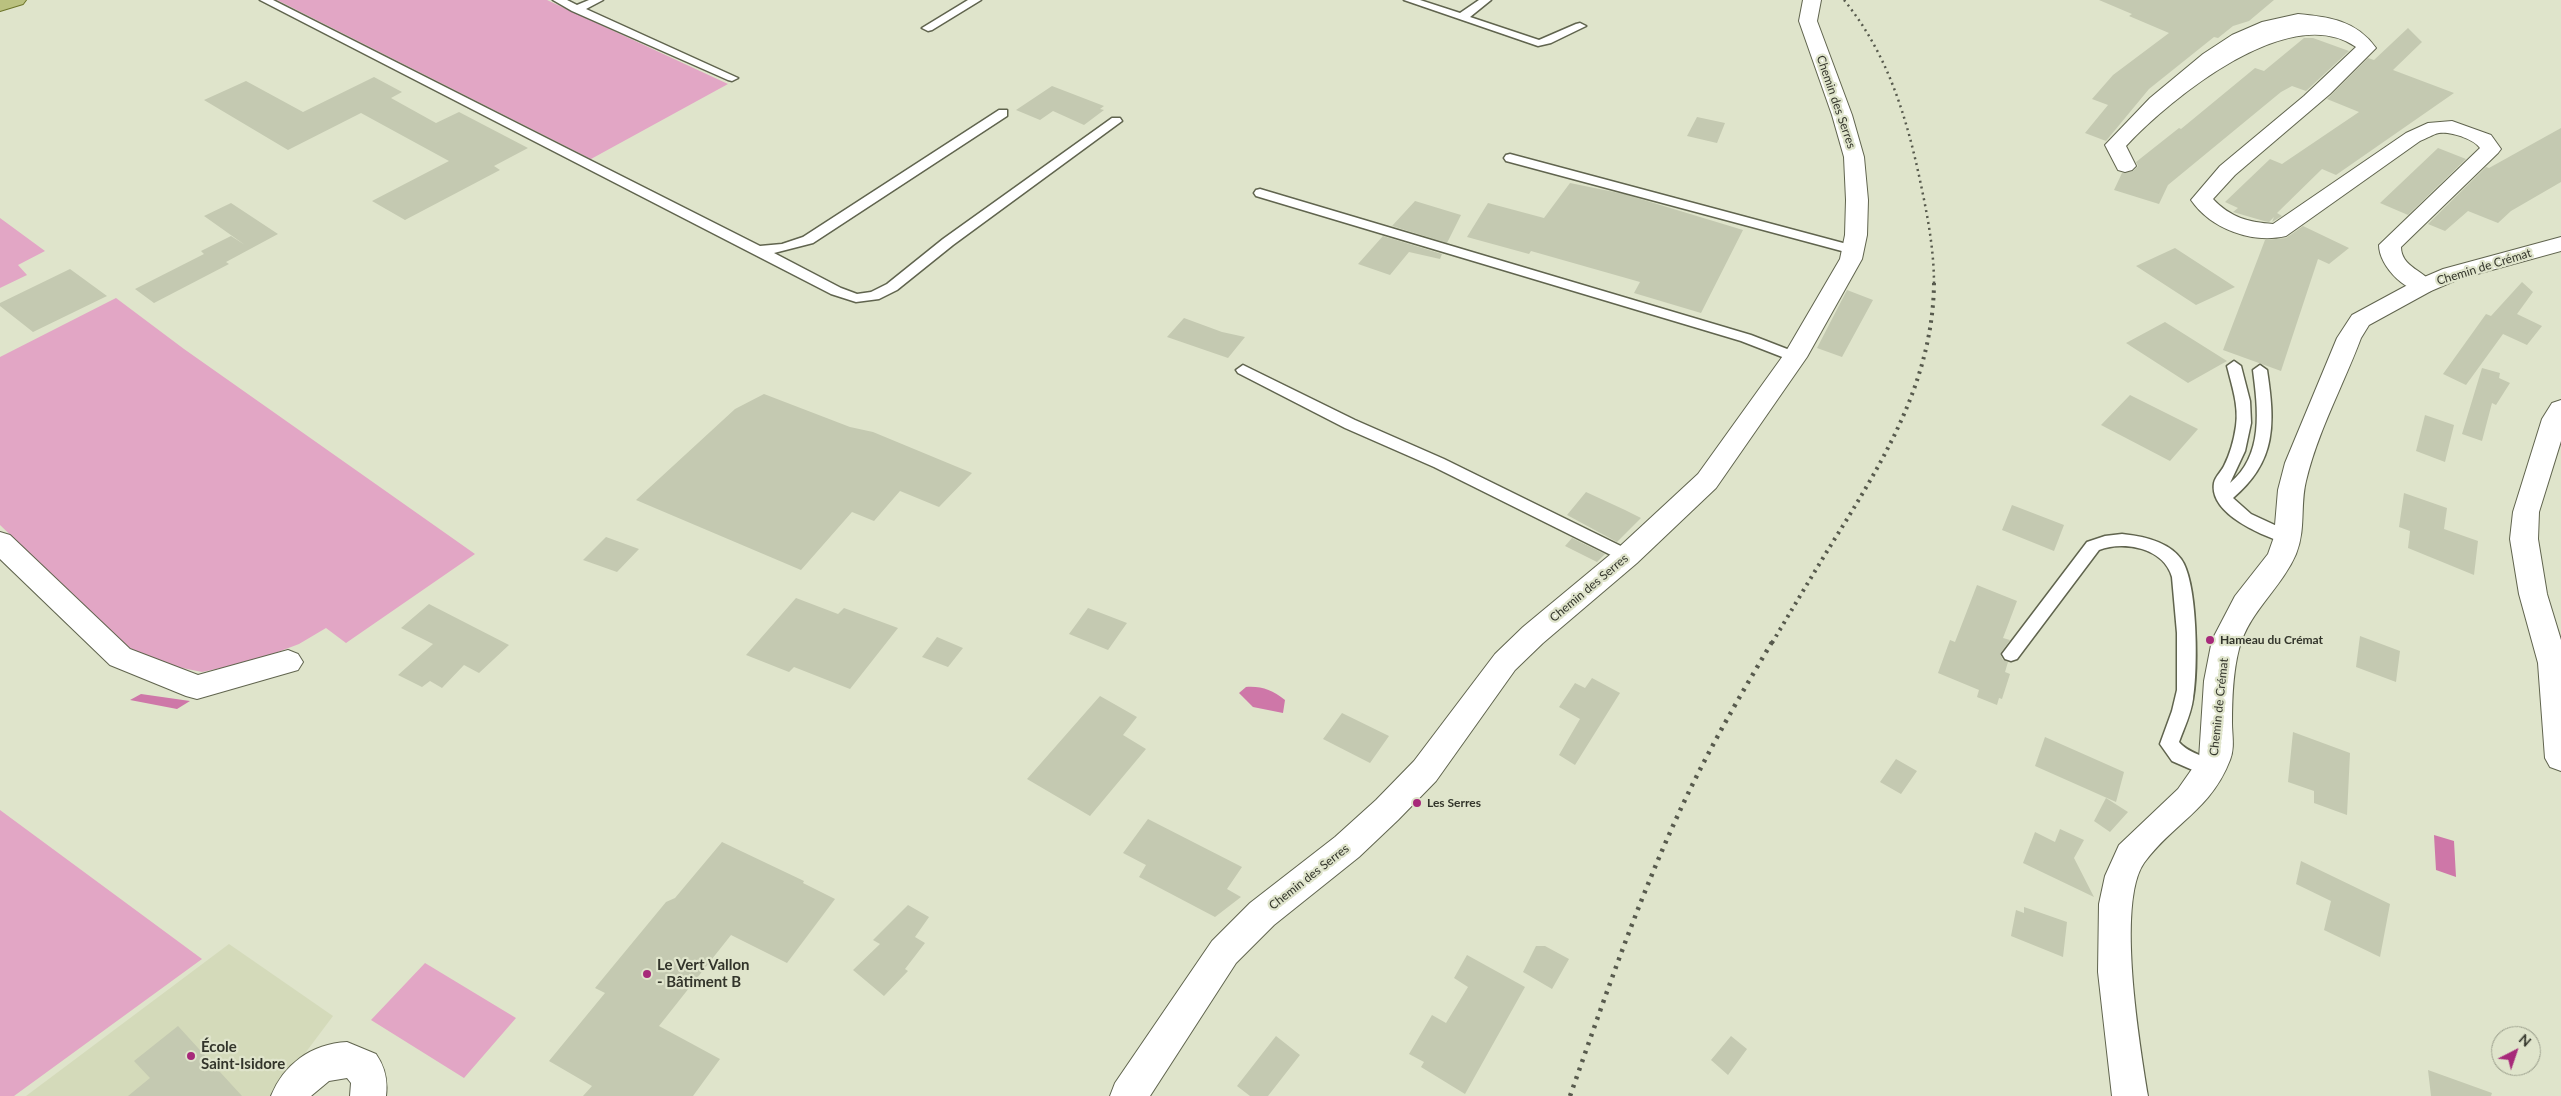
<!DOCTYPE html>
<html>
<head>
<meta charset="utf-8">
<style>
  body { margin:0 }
  #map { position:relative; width:2561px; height:1096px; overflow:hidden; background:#dfe4cb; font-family:Lato,sans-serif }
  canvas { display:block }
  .north { position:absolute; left:2491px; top:1026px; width:50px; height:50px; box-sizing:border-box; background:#dfe4cb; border:1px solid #9a9e8b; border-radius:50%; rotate:41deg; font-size:14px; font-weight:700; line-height:20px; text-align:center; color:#33352b }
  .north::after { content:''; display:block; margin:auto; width:18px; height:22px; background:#a7297a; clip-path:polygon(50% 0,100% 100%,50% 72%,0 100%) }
</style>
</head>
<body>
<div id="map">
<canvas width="2561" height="1096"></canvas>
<div class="north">N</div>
</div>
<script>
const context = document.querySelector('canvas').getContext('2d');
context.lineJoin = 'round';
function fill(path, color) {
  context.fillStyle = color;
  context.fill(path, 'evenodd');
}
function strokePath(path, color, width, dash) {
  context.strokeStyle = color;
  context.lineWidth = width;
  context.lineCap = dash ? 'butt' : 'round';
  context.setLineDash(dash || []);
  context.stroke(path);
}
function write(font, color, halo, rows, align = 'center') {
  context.font = font + ' Lato,sans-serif';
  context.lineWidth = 4.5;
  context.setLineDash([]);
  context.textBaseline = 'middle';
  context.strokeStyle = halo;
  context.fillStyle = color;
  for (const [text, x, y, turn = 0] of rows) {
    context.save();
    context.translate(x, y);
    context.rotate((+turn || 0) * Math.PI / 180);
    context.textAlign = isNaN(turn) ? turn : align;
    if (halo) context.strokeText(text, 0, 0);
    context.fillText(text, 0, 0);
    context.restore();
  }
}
const built = new Path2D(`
  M229 944 333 1016 273 1096H26Z`);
const green = new Path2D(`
  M277 0H547L728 84 591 159Z
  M0 218 45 251 18 265 27 275 0 288Z
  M116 298 184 349 475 554 346 643 326 628 299 644 254 661 202 672 163 664 124 645 0 525V357Z
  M0 810 202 959 14 1096H0Z
  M425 963 516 1018 464 1078 371 1020Z`);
const water = new Path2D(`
  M1246 687C1262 686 1272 690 1285 700L1283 713 1253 707 1239 693Z
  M141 694 190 701 177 709 130 700Z
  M2434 835 2454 841 2456 877 2436 870Z`);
const building = new Path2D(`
  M2099 0H2274L2249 21 2233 26 2218 38 2214 37 2149 89 2106 141 2085 133 2108 105 2092 99 2113 75 2169 33 2129 16 2132 14Z
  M2408 28 2422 42 2393 70 2454 93 2336 175 2322 169 2277 213 2282 216 2272 222 2274 217 2269 222 2264 221 2233 212 2238 208 2225 202 2270 159 2282 164 2359 112 2327 99 2368 58 2374 60Z
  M2304 38H2313L2349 51 2306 91 2292 86 2281 92 2168 185 2159 204 2114 190 2122 173 2133 171 2138 166 2136 162 2179 128 2181 129 2255 68 2264 71Z
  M374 77 402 92 391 98 436 123 459 112 528 148 494 166 500 170 405 220 372 201 449 161 361 113 288 150 204 100 246 81 303 112Z
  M1052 86 1104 106 1100 109 1104 110 1084 125 1053 111 1040 120 1016 110Z
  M1697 117 1725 123 1717 143 1687 136Z
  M2561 128V182L2511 211 2498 223 2468 211 2445 231 2428 224 2486 167 2489 168Z
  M2438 148 2466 159 2408 215 2380 203Z
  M1570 183 1624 194 1743 230 1701 313 1634 293 1640 282 1531 251 1529 254 1467 237 1488 203 1544 218Z
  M1415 201 1461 215 1447 243 1392 226Z
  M231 203 278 234 226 262 229 264 154 303 135 289 204 254 201 251 231 236 245 245 204 216Z
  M2303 226 2349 248 2329 264 2318 259 2281 371 2223 350 2265 240 2286 238Z
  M1383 236 1442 254 1440 259 1409 252 1390 275 1358 264Z
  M2175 248 2235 287 2196 305 2136 266Z
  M70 269 107 296 33 332 0 306V303Z
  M2522 282 2533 292 2517 314 2542 326 2527 345 2503 334 2466 385 2443 374 2486 314 2491 316Z
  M1847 290 1873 300 1842 357 1817 348Z
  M1184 318 1222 332 1245 337 1228 358 1167 337Z
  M2165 322 2227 361 2188 383 2126 343Z
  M2482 368 2500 373 2499 378 2510 383 2496 405 2492 403 2482 441 2462 434Z
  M764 394 850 427 873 432 972 473 939 507 900 491 874 521 852 512 801 570 636 500 735 409Z
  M2130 395 2198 429 2170 461 2101 425Z
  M2425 415 2454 425 2445 462 2416 451Z
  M1586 492 1625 510 1641 518 1617 542 1567 515Z
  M2404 493 2447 508 2444 529 2478 541 2474 575 2408 548 2410 531 2399 527Z
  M2012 505 2064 525 2054 551 2002 530Z
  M606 537 639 549 617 572 583 560Z
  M1572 538 1605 554 1597 562 1565 546Z
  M1977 585 2017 601 2003 638 2010 640 2000 654 2003 660 2008 662 2005 672 2010 674 2002 699 1999 698 1997 705 1977 697 1979 690 1938 673 1950 640 1955 642Z
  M796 598 838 614 844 608 898 628 850 689 794 667 789 672 746 655Z
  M429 604 509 645 479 673 464 665 442 688 430 681 422 687 398 675 433 644 401 628Z
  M1088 608 1127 623 1108 650 1069 634Z
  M2360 636 2400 651 2396 682 2356 667Z
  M937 637 963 648 948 667 922 657Z
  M1592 678 1620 693 1575 765 1559 755 1580 719 1559 707 1575 683 1585 688Z
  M1100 696 1137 717 1123 735 1146 749 1090 816 1027 779Z
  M1342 713 1389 736 1370 763 1323 739Z
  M2293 732 2350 753 2347 815 2314 803V791L2288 782Z
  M2045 737 2124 772 2116 802 2035 766Z
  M1896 759 1917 771 1901 794 1880 782Z
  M2106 798 2128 812 2110 832 2094 821Z
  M1148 819 1242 867 1227 889 1241 897 1215 917 1139 877 1146 865 1123 853Z
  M2060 829 2084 840 2074 858 2094 897 2023 863 2035 832 2055 842Z
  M722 842 804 881 803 883 835 899 787 963 731 935 659 1026 720 1059 693 1096H583L592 1086 549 1061 605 993 595 988 666 902 675 898Z
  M2301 861 2390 904 2380 957 2324 930 2331 901 2296 884Z
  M908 905 929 917 915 937 925 943 905 969 908 971 884 996 853 970 880 944 873 940Z
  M2024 907 2067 922 2063 957 2011 936 2016 910 2024 913Z
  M1536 946H1545L1569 959 1552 989 1523 972Z
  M1467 955 1525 987 1465 1094 1421 1067 1424 1062 1409 1054 1432 1015 1446 1023 1468 987 1454 978Z
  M178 1026 209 1060 242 1096H128L150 1078 134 1061Z
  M1276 1036 1300 1055 1268 1096H1250L1237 1086Z
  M1731 1036 1747 1049 1728 1075 1711 1060Z
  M2428 1070 2492 1093 2491 1096H2431Z`);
const service = new Path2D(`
  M260 0H273L760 246 782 244 803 237 999 110H1007V116L813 243 774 253 841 288 857 294 871 292 887 284 943 239 1112 118H1120L1122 121 953 245 897 290 879 299 856 302 831 294Z
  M553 0H567L577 5 589 0H603L586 9 738 78 732 81 728 80 572 11Z
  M968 0H981L932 30 928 31 922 28Z
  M1404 0H1420L1460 13 1479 0H1491L1470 17 1539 40 1576 24 1580 23 1586 26 1551 43 1538 46Z
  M1510 154 1858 247 1860 250 1853 254 1506 161 1504 158 1506 155Z
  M1260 189 1751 335 1800 354 1802 357 1800 360H1790L1741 341 1256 196 1254 193 1256 190Z
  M2234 361 2241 366 2250 401 2251 423 2245 451 2230 483C2264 455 2258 409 2253 370L2260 365 2267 370C2275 423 2277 461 2233 498L2251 514 2292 533 2294 537 2292 541 2286 543C2263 536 2209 514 2214 483 2215 477 2221 472 2224 466 2230 454 2234 440 2236 426 2239 406 2232 386 2227 366Z
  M1243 365 1355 420 1444 459 1633 552 1635 556 1633 560 1627 562 1621 560 1434 467 1345 428 1238 373 1236 370Z
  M2122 534C2142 536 2168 541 2181 559 2198 582 2198 670 2193 699 2191 714 2184 728 2179 742 2189 755 2213 756 2220 770L2218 776 2211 778 2172 761 2160 744 2172 711 2177 690V633L2172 577C2164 548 2124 540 2099 550L2017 659 2011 661 2005 659 2002 654 2087 542 2105 536Z`);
const minor = new Path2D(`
  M2298 14C2329 17 2356 20 2376 48L2330 94 2235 175 2213 199C2231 218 2249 222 2273 224L2406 133 2428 123 2452 121 2491 135 2501 149 2498 153 2401 247C2401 267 2425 271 2435 286L2431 291C2409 297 2379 267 2379 245L2480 148C2474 139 2450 131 2439 133 2433 134 2426 139 2420 141L2286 236C2252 244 2211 229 2191 200L2220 166 2304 96 2356 47C2290 0 2170 99 2126 146L2136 166 2132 170 2125 172 2118 170 2105 145 2150 98 2203 54 2232 35 2262 22Z
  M0 532 10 535 130 649 198 675 288 650 298 654 303 662 298 670 197 699 186 696 110 665 0 559Z
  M347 1042 376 1054C385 1067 388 1080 386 1096H350L351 1083 347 1078 329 1081 311 1096H271C284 1064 311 1044 347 1042Z`);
const tertiary = new Path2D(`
  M1803 0H1821L1817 21 1852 115 1864 157 1868 200 1867 235 1862 259 1807 357 1716 488 1637 563 1543 643 1515 670 1436 781 1398 820 1359 857 1274 925 1236 963 1150 1096H1110L1115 1083 1212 941 1250 903 1335 837 1376 800 1414 761 1495 654 1523 627 1617 549 1698 474 1785 353 1840 259 1845 235 1846 200 1844 157 1832 115 1799 21Z
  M2561 237V251L2459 279 2431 291 2369 325 2361 338C2343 386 2318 431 2306 481 2300 505 2306 530 2296 554 2281 589 2249 611 2239 649 2233 672 2232 698 2232 723 2232 735 2235 748 2230 760 2211 810 2172 824 2144 863 2116 903 2140 1047 2148 1096H2112L2098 972 2099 904 2105 876 2119 845 2178 789 2199 759 2204 681 2212 640 2235 596 2268 554 2274 537 2278 490 2285 463 2337 338 2352 315 2415 281 2443 269Z
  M2561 400V441L2539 512 2538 539 2547 594 2561 640V771L2550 767 2545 758 2538 663 2519 594 2510 539 2513 512 2542 419 2552 403Z`);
const primary = new Path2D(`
  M0 0H26L23 4 0 11Z`);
const railFar2 = new Path2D(`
  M1844 0C1888 54 1907 118 1921 185 1928 218 1934 251 1934 284`);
const railFar1 = new Path2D(`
  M1772 643C1794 606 1816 569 1839 532 1887 455 1933 377 1934 283`);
const rail = new Path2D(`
  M1570 1096C1605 997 1639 897 1684 802 1710 747 1741 694 1772 642`);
const markers = [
  [2210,640,5,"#a7297a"],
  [1417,803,5,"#a7297a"],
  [647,974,5,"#a7297a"],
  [191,1056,5,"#a7297a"]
];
const streetNames = [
  ["Chemin des Serres",1836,102,71],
  ["Chemin de Crémat",2484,267,-17],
  ["Chemin des Serres",1589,588,-40],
  ["Chemin de Crémat",2219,707,-84],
  ["Chemin des Serres",1309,877,-38]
];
const poiNames = [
  ["Hameau du Crémat",2220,640],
  ["Les Serres",1427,803]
];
const nearPoinames = [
  ["Le Vert Vallon",657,965],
  ["- Bâtiment B",657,982],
  ["École",201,1047],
  ["Saint-Isidore",201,1064]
];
fill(built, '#d4daba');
fill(green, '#e2a6c5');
fill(water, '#ce77a8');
fill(building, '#c4c9b1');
strokePath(service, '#60644e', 3);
strokePath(minor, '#60644e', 2);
strokePath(tertiary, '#60644e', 2);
strokePath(primary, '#6d752a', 2);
fill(service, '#fff');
fill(minor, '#fff');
fill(tertiary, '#fff');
fill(primary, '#bac17f');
strokePath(railFar2, '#575a4d', 2.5, [2, 4]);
strokePath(railFar1, '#575a4d', 4, [2.5, 5]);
strokePath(rail, '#575a4d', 4.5, [3, 6]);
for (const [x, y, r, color] of markers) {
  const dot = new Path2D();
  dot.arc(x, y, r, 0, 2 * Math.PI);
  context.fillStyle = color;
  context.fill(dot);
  strokePath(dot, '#dfe4cb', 2);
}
write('12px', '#33352b', '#dfe4cb', streetNames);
write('bold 12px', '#33352b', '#dfe4cb', poiNames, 'left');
write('bold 15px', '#33352b', '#dfe4cb', nearPoinames, 'left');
</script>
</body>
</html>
